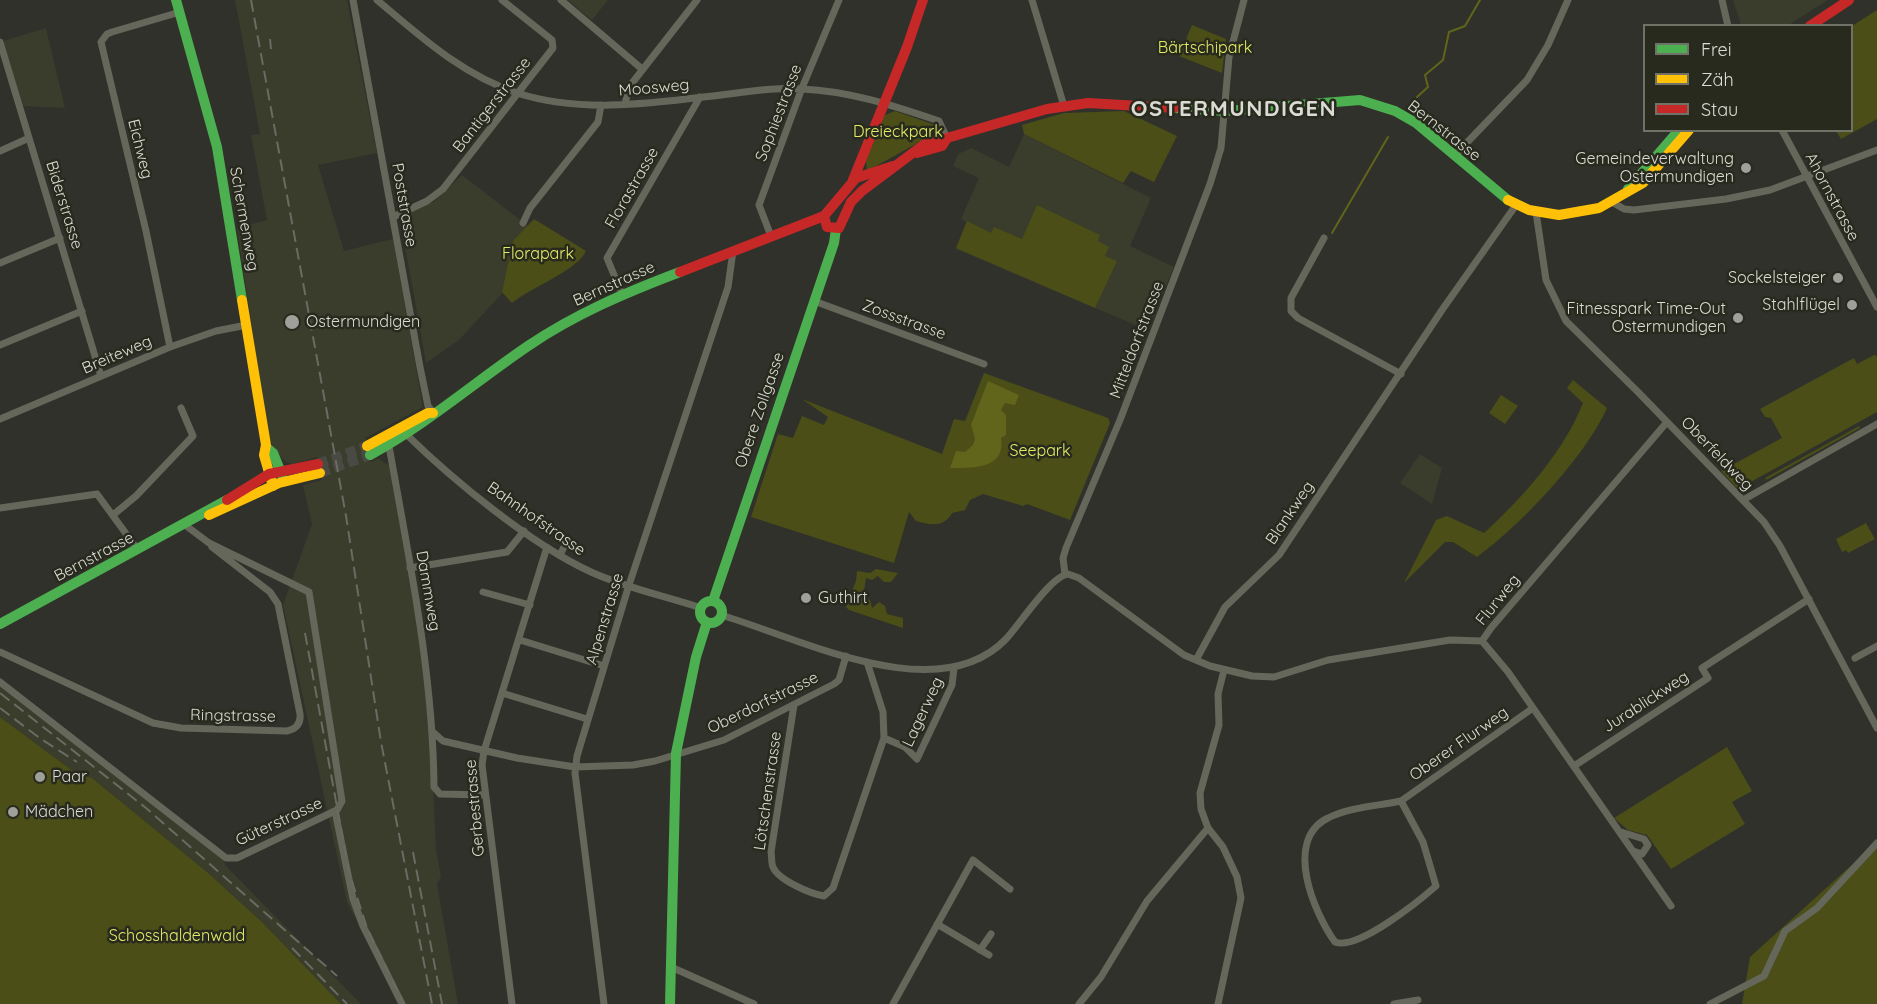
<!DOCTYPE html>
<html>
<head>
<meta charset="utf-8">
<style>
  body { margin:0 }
  #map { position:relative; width:1877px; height:1004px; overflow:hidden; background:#30312b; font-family:Quicksand,sans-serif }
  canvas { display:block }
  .legend { position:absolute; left:1643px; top:24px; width:210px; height:108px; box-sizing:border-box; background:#292a1e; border:2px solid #707167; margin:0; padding:8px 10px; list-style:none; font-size:18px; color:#dadbd4 }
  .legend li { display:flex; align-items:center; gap:12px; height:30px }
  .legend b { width:30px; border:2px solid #707167 }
</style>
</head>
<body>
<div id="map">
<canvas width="1877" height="1004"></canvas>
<ul class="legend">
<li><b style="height:8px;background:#4caf50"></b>Frei</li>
<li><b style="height:8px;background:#ffc107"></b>Zäh</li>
<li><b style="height:8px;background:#c62828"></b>Stau</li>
</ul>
</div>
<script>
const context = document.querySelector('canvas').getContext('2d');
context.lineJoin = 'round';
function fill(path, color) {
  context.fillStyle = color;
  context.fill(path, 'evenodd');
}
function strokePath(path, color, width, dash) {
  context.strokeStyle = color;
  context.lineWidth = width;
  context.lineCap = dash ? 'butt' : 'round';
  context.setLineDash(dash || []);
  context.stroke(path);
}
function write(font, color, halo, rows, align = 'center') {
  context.font = font + ' Quicksand,sans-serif';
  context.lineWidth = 5;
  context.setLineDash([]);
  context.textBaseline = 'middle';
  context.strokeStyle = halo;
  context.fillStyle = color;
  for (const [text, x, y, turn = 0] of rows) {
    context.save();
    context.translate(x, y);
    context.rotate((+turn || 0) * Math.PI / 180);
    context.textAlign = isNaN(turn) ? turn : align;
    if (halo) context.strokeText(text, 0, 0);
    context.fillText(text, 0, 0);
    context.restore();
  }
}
const built = new Path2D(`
  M235 0H347L377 153 318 165 344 251 393 239 423 407 365 438 370 462 379 459 390 466 412 594 425 675 431 743 436 850 441 876 437 884 458 1004H400L347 902 283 605 312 524 303 485 322 480 317 457 293 464 286 462 274 450 268 434 237 228 267 220 251 135 260 134Z
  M568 0H608L592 20Z
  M1733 0H1828L1787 26 1741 25Z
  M46 28 65 108 23 106 3 41Z
  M1024 134 1151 198 1130 246 1174 267 1147 330 956 249 967 222 961 219 979 178 953 166 958 154 971 148 1009 167Z
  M462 175 528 226 507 288 459 340 426 363 399 213 433 202Z
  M1420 454 1442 468 1432 504 1400 483Z
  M0 686 221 856 226 866 361 1004H341L263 923 207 872 92 778 77 774 0 717Z`);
const green = new Path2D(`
  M1877 10V119L1841 139 1836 131 1852 130V26Z
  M1192 25 1226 39 1222 73 1179 56Z
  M895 111 935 125 934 134 867 171 866 161 885 115Z
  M1124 111 1177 136 1154 182 1131 171 1123 183 1024 134 1022 125 1064 113Z
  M1037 205 1100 235 1098 241 1109 247 1105 256 1117 261 1095 308 956 248 967 221 991 233 994 227 1022 239Z
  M534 219 586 251C577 271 531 287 512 303L502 292 513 241Z
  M1874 355 1877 356V412L1738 489 1721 471 1782 438 1771 418 1765 417 1760 409 1854 358 1857 364Z
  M984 373 1108 418 1110 423 1070 520 1027 504 1023 506 983 494 970 500 965 510 952 513C944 528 930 525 916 521L909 512 894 563 751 517 778 434 793 438 802 416 824 425 828 417 802 399 942 454 954 419 965 421Z
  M1573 380 1607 408C1585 457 1521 525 1477 557L1453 542H1445L1404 583 1436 520 1447 516 1484 533C1523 497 1563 453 1583 403L1567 388Z
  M1501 395 1518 406 1505 424 1489 413Z
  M1859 426 1860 428 1766 480 1765 478Z
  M1866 523 1875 539 1848 553 1846 550 1842 552 1836 539Z
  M876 569 898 573 891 582H884L878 576 872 580 866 578 863 598 870 600 872 608 879 602 885 606 887 614 903 618V628L849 610 846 607 856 581 857 571 870 573Z
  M0 717 77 774 92 778 207 872 263 923 341 1004H0Z
  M1727 747 1752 791 1732 802 1745 824 1671 869 1647 835 1628 830 1614 818Z
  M1877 842V1004H1742L1750 957Z`);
const water = new Path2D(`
  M988 381 1019 395 1015 405 1005 403 1001 410 1006 415V435L1001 438C1006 469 973 468 950 468L956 451 965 452 973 445 975 439 971 425Z`);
const stream = new Path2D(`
  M1417 97 1428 87 1425 75 1443 60 1449 32 1465 26 1480 0
  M1332 233 1388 137`);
const secondaryTunnel = new Path2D(`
  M318 464 367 446
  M320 473 370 455`);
const street = new Path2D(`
  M353 0 420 367 428 406 434 413
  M377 0C420 36 462 75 517 93 585 115 660 102 729 94 753 91 778 87 802 89 850 91 894 106 939 121L947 138
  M561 0 642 69
  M1032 0 1064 106
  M1722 0 1728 26
  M0 42 101 376
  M625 104 629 87 697 0
  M1782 130 1877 307
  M0 151 29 138
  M1455 155 1527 80 1548 45 1568 0
  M1612 202 1624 209 1634 210 1726 199 1770 190 1877 150
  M1536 212 1546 280 1566 321 1638 392 1764 522 1780 546 1877 728
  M393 217 427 201 443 189 553 48 552 40 502 0
  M523 223 530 208 598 122 601 105
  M771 236 759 205 802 88 839 0
  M1324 238 1291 298V311L1298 318 1401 374
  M0 263 60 238
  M622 294 607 258 700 97
  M814 301 984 364
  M0 345 82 311
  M170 347 146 231 101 42 107 34 112 32 180 12
  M0 419 170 347 216 331 247 325
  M407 435C454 481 532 545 591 572 626 588 665 596 701 608
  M389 446C409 559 433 672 434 787L440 794 485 795
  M1743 500 1877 424
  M0 508 97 494 138 550
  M113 515 136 496 193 436 181 408
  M560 555 568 539
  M410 568 507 552 524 531
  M1065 574 1063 558 1066 548 1120 420 1210 184 1221 148 1229 57 1244 0
  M483 592 530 605
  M721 615C799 638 938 710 1006 639 1020 624 1051 576 1068 574L1079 578 1184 655 1210 666 1252 676 1274 677 1328 660 1450 640 1482 641 1508 672 1671 906
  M520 640 604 666
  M1482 641 1491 628 1667 422
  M0 652 153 723 181 728 287 731C296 729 301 724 300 714L278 604 270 592 212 547
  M1855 658 1877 646
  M1196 660 1225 607 1279 555 1442 310 1516 205
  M867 662 883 712 884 738 905 747 917 759 952 685 954 668
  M0 682 226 858H237L337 810 342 801 309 592 209 543 185 525
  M502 693 587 719
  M794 705 771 852C772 856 771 863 773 867 778 880 811 894 824 896L833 888 884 738
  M434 733 443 741 517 758 575 767 633 765 655 761 724 740 834 684 839 680 846 656
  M1574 766 1708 678 1702 668 1809 599
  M1401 801C1378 806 1349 807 1328 818 1283 840 1314 913 1335 942 1357 951 1419 901 1436 886L1423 842 1401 801 1533 708
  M335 811 353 899 363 926 402 1004
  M1621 832 1644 839 1648 845 1642 854 1633 851
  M937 924 989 955
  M980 950 991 934
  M671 967 754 1004
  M512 1004 482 765 484 751 547 547
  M604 1004 575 773 577 756 629 585 728 287 733 251
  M893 1004 973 860 1010 889
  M1079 1004 1101 977 1147 901 1208 828
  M1218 1004 1241 898 1237 877 1223 847 1208 828 1201 809 1200 793 1219 725 1218 694 1224 670
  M1394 1004 1418 1000
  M1710 1004 1764 976 1785 931 1817 908 1877 843`);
const fast = new Path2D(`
  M176 0 217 147 242 300
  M1174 108 1225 111 1360 100 1395 111 1416 123 1508 200
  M1628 189 1679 130
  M266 447 273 453 282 475
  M370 455C427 424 475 382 528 346 575 314 627 292 680 272
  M713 601 834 243 836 229
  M700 612a11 11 0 1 1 22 0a11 11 0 1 1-22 0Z
  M0 624 227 500
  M670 1004 676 753 696 657 707 622`);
const slow = new Path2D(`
  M1508 200 1529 210 1559 215 1599 208 1643 183 1689 130
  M242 300 266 445 264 455 273 486
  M367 446 428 413H433
  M209 515 279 483 320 473`);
const jam = new Path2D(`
  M1810 26 1849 0
  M917 153 942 146 947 138
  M853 180 907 47 923 0
  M824 216 827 227 839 228 851 202 862 191 926 143 947 138 1047 109 1088 103 1174 108
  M680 272 824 216 856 178 893 166
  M227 500 269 474 318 464`);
const rail = new Path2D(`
  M251 0 346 516 381 742 432 1004
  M270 39 271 49
  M305 633 349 872 367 928 404 1004
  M0 693 146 808 337 976
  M0 708 41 739 77 762
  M413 852 442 1004
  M292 948 347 1004`);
const markers = [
  [1746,168,6,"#9ea099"],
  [1838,278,6,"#9ea099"],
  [1852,305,6,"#9ea099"],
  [1738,318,6,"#9ea099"],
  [292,322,8,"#9ea099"],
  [806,598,6,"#9ea099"],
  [40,777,6,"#9ea099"],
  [13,812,6,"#9ea099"]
];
const parkNames = [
  ["Bärtschipark",1205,48],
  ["Dreieckpark",898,132],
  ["Florapark",538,254],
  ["Seepark",1040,451],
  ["Schosshaldenwald",177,936]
];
const streetNames = [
  ["Moosweg",654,88,-5],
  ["Bantigerstrasse",492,105,-52],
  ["Sophiestrasse",779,113,-69],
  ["Bernstrasse",1444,131,38],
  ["Eichweg",140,149,76],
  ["Florastrasse",632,188,-60],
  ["Ahornstrasse",1832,197,62],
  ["Biderstrasse",64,205,73],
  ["Poststrasse",404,205,80],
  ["Schermenweg",244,219,80],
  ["Bernstrasse",614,284,-24],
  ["Zossstrasse",904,320,20],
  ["Mitteldorfstrasse",1137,340,-69],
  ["Breiteweg",117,355,-23],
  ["Obere Zollgasse",760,410,-71],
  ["Oberfeldweg",1717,454,46],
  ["Blankweg",1290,513,-56],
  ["Bahnhofstrasse",536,519,35],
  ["Bernstrasse",94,557,-28],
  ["Dammweg",428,591,80],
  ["Flurweg",1498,600,-51],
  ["Alpenstrasse",605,619,-73],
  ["Jurablickweg",1646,702,-33],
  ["Oberdorfstrasse",763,703,-26],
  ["Lagerweg",923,712,-65],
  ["Ringstrasse",233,716,1],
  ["Oberer Flurweg",1459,744,-35],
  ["Lötschenstrasse",768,791,-82],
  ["Gerbestrasse",475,808,-95],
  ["Güterstrasse",279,822,-25]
];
const poiNames = [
  ["Gemeindeverwaltung",1734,159],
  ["Ostermundigen",1734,177],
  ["Sockelsteiger",1826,278],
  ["Stahlflügel",1840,305],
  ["Fitnesspark Time-Out",1726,309],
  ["Ostermundigen",1726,327],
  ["Ostermundigen",306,322,"left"],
  ["Guthirt",818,598,"left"],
  ["Paar",52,777,"left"],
  ["Mädchen",25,812,"left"]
];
const districtNames = [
  ["OSTERMUNDIGEN",1234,109]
];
fill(built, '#3a3c2c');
fill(green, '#4b4e17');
fill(water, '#60651b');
strokePath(stream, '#60651b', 2);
strokePath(secondaryTunnel, '#4a4a44', 10, [10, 5]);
strokePath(street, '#66675b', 7);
strokePath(fast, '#4caf50', 10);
strokePath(slow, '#ffc107', 10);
strokePath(jam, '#c62828', 10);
strokePath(rail, '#6a6b62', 2, [12, 6]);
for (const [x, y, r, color] of markers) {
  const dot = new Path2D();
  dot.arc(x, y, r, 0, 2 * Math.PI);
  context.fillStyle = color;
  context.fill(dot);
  strokePath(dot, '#292a1e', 2);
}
write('16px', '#e2ec66', '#292a1e', parkNames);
write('16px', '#dadbd4', '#292a1e', streetNames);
write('16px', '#dadbd4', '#292a1e', poiNames, 'right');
context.letterSpacing = '1.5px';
write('bold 22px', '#dadbd4', '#292a1e', districtNames);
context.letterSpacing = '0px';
</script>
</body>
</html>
